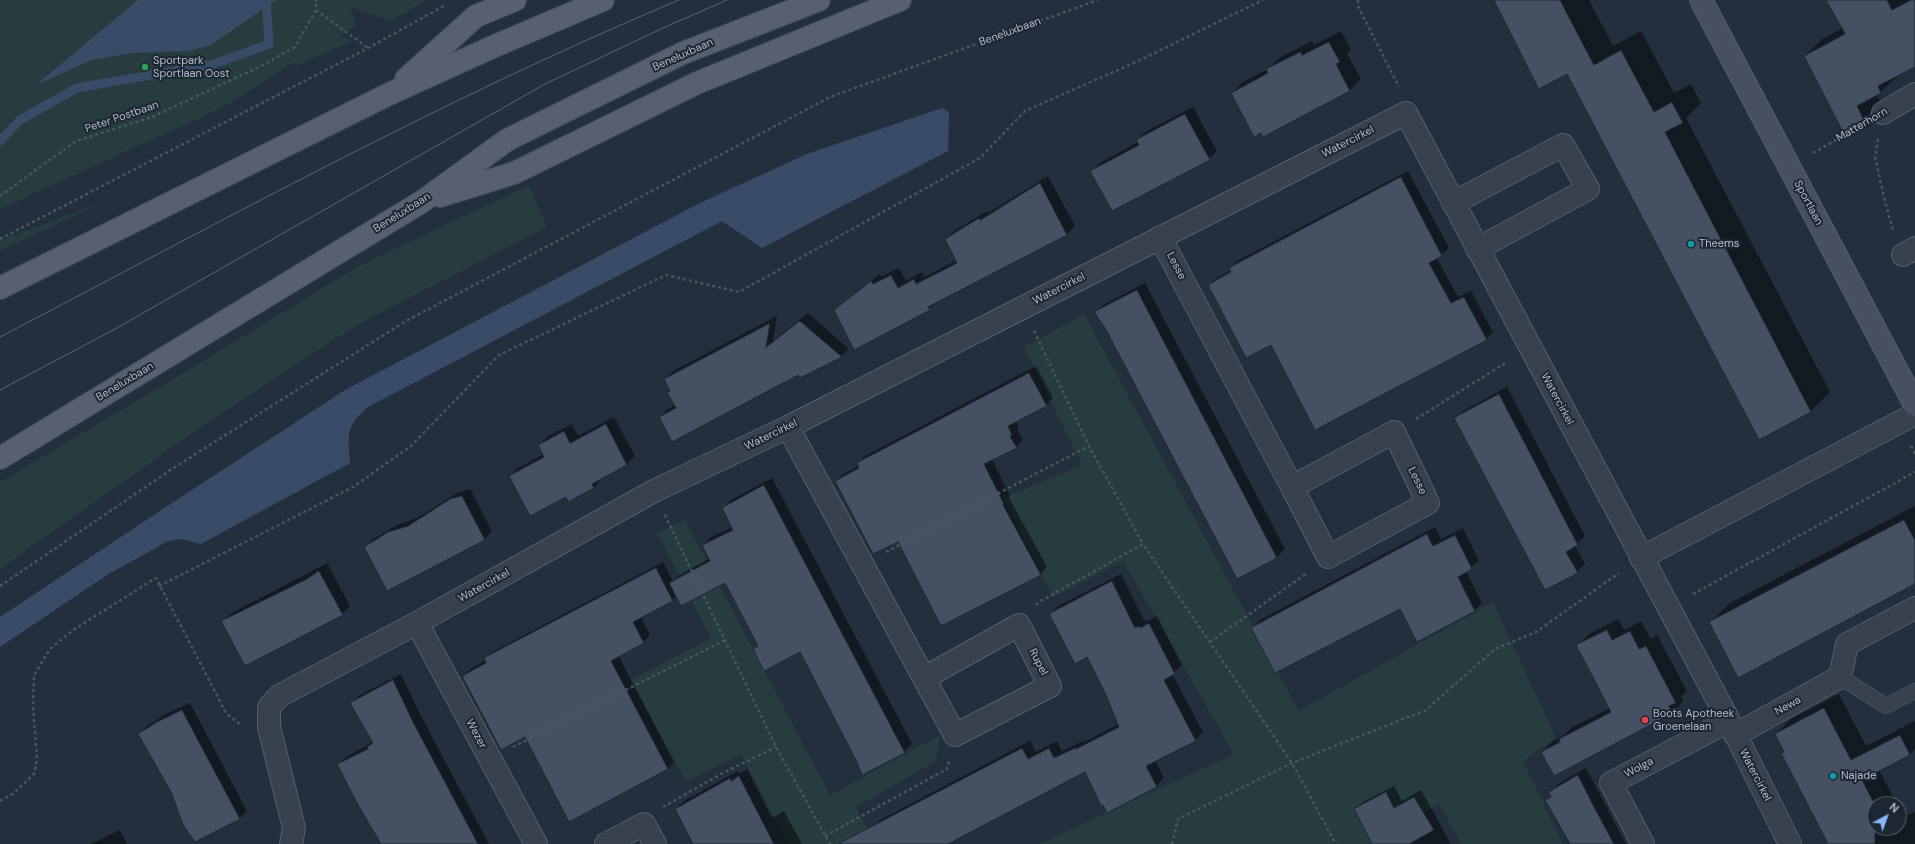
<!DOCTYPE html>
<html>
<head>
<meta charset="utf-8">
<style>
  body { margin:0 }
  #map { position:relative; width:1915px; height:844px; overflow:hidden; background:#242f3e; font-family:"DM Sans",sans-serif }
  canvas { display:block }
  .north { position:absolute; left:1867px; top:796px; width:40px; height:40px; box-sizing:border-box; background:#1d2633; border:1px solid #59626f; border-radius:50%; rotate:41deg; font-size:11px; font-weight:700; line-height:16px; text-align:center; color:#b4bcc9 }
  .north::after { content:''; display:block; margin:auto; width:14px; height:18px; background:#8ab4f8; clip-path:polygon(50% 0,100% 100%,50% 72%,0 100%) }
</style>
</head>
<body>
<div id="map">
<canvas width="1915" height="844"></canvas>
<div class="north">N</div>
</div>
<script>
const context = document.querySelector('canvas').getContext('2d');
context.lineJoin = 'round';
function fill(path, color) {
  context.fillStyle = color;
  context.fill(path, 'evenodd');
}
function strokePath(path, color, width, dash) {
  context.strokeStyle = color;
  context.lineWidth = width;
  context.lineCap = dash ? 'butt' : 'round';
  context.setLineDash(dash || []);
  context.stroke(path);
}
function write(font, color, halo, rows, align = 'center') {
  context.font = font + ' "DM Sans",sans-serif';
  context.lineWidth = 4;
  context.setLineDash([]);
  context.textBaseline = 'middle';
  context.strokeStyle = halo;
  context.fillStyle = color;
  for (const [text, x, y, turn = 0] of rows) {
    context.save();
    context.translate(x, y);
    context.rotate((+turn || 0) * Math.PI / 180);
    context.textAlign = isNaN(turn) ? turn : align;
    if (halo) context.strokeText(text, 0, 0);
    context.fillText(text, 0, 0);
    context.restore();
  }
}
const green = new Path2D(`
  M0 0H427L391 21 350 7 356 25 340 35 352 41 296 66 297 61 222 108 0 209Z
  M529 185 547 227 357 325 211 420 0 569V482L177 377 357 267Z
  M105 201 0 251V240Z
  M1084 314 1299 711 1493 602 1556 738 1523 761 1563 844H1461L1439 804 1368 844H1039L1234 754 1123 561 1053 597 1003 498 1082 465 1024 347Z
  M685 520 830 795 940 735 936 761 856 807 875 844H788L741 754 686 782 631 680 711 638 657 533Z`);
const water = new Path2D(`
  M138 0H276L211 45 188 51 132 53 92 60 36 85Z
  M942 108 949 112 948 151 762 248 722 221 368 407C345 427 348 434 350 463L201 544 181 539 168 541 107 575 0 647V617L172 503 345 390 700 203 807 154Z`);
const shadow = new Path2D(`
  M1494 0H1589L1613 46 1641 31 1674 93 1691 84 1701 103 1686 118 1830 392 1811 411 1759 438 1567 72Z
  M1828 0H1915V66L1898 76 1877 95 1881 102 1864 119 1843 130 1805 56 1822 39 1843 28Z
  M1341 31 1351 50 1347 53 1361 79 1350 90 1263 135 1232 93 1243 82 1268 69 1279 58 1312 41 1314 45Z
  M1193 107 1217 151 1209 159 1092 171 1100 163 1138 142 1137 140 1145 132Z
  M1408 171 1449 248 1437 258 1458 297 1471 291 1493 332 1486 339 1271 344 1209 285 1216 278 1231 270 1230 268 1237 261ZM1235 269 1236 271 1216 282V279Z
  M1048 176 1075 226 1067 234 935 303 929 309 835 310 880 274 881 277 899 268 906 281 922 272 924 277 957 260 946 239 954 231 987 211 988 213Z
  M1145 283 1285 549 1277 557 1238 578 1105 327 1096 312 1103 305Z
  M808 313 849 349 841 356 798 374 660 417 668 409 675 405 665 379 673 371 777 316 773 341Z
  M1036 366 1053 398 1046 405 1015 421 1019 427 1017 429 1023 440 1016 447 992 459 1010 496 1009 498 1047 567 1040 574 898 541 836 481 843 474 859 466 858 463 865 456Z
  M1507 387 1585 536 1575 546 1585 564 1577 572 1455 418 1463 411Z
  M614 417 635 456 627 464 600 478 601 480 594 488 566 496 510 476 518 468 544 454 539 445 547 437 572 424 578 436Z
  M772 478 912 744 904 752 862 774 858 762 800 651 754 649 758 645 725 582 677 596 672 600 641 617 650 635 643 642 618 655 674 762 668 769 526 735 463 676 470 669 486 660 485 659 492 652 663 562 673 581 678 576 710 558 703 545 711 537 733 527 723 508 731 500Z
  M470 489 492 531 485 539 388 590 365 547 373 539 397 525 417 518 459 492Z
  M1915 506V583L1710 622 1730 603Z
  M1435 527 1441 539 1463 528 1479 561 1466 571 1482 603 1474 611 1401 607 1252 628 1260 620Z
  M327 563 350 606 342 614 223 621 230 614Z
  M1121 574 1144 621 1147 619 1148 621 1157 616 1182 665 1172 674 1203 732 1195 740 1155 761 1164 778 1156 786 1085 771 945 844H881L872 828 880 820 1030 741 1036 752 1057 741 1062 751 1083 741 1084 742 1119 724 1107 694 1087 656 1050 614 1058 606Z
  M1618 619 1624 630 1641 621 1651 639 1657 635 1687 691 1681 697 1684 701 1673 712 1542 752 1553 741 1564 735 1571 728 1610 708 1578 645 1589 634Z
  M401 674 420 714 489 844H426L370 821 368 822 338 764 346 757 374 741 351 704 358 696Z
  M1839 694 1866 746 1915 721V749L1910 754 1879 770 1897 804H1875V828H1899V808L1904 817 1915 812V844H1830L1782 753 1785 751 1776 734 1791 719Z
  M190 703 247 811 239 819 173 794 139 734 147 726 166 714Z
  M1586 768 1626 844H1569L1547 800 1551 795 1550 792 1558 784Z
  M747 769 772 818 784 811 802 844H694L676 809 684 801 738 771 739 774Z
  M1394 786 1402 801 1421 790 1451 844H1373L1355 809 1363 802Z
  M120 830 127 844H91Z`);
const stream = new Path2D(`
  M0 141 20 120 77 88 214 64 269 44 266 0`);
const building = new Path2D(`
  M1494 0H1560L1594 65 1621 50 1654 112 1672 102 1683 123 1665 132 1811 412 1759 440 1567 74 1539 89Z
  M1826 0H1887L1892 10 1911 0H1915V67L1878 86 1881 93 1857 106 1864 120 1843 132 1804 56 1845 34Z
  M1329 42 1340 62 1336 64 1350 91 1263 137 1261 133 1254 137 1231 93 1268 73 1266 69 1300 52 1302 55Z
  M1185 114 1210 160 1112 211 1090 171 1139 145 1136 140Z
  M1401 177 1442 256 1429 263 1451 303 1464 297 1487 340 1315 430 1271 345 1246 358 1208 285 1231 272 1229 268Z
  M1040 183 1067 235 928 307 930 310 854 350 834 310 871 281 873 284 891 275 898 288 914 279 916 284 957 263 945 239 979 218 980 220Z
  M1137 290 1277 558 1237 579 1105 328 1094 312Z
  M800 321 842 357 800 378 798 375 672 442 659 417 676 408 667 392 670 391 664 379 770 323 766 347Z
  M1029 373 1047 406 1008 426 1012 435 1010 436 1017 448 984 464 1004 504 1003 505 1041 575 941 626 898 542 873 554 835 481 859 468 857 463Z
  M1499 394 1578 545 1566 552 1578 573 1545 590 1454 418Z
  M606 424 627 465 592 484 594 488 568 502 566 497 530 516 509 476 544 457 538 445 564 431 570 443Z
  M764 485 905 753 862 775 857 762 800 652 764 671 753 649 758 646 725 583 681 606 669 583 710 561 702 545 733 530 722 508Z
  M462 496 485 540 387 591 364 547 388 532 408 526 450 499Z
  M1904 520 1915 540V584L1738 678 1709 622Z
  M1427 534 1433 546 1455 535 1472 569 1458 577 1475 611 1417 642 1400 609 1275 673 1251 628Z
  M656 568 673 601 633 622 644 643 611 661 668 769 569 822 525 737 501 750 462 676 486 663 484 658Z
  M319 571 343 615 245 666 221 621 305 580Z
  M1112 581 1135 628 1139 626 1140 628 1149 623 1175 674 1164 680 1196 741 1146 766 1157 787 1107 813 1103 805 1101 806 1085 772 948 844H838L1022 748 1028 759 1049 748 1054 758 1075 748 1076 749 1119 727 1106 695 1087 657 1075 664 1049 614Z
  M1607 630 1612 640 1630 631 1639 649 1646 646 1676 703 1669 706 1673 713 1554 776 1541 752 1560 742 1559 739 1611 712 1576 645Z
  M393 680 413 722 478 844H381L357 803 337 764 368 749 367 747 373 743 350 703Z
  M1824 708 1851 760 1900 735 1910 755 1862 780 1875 805V844H1828L1781 753 1784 752 1775 734Z
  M182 710 240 819 195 842 183 825 172 794 138 734 157 722Z
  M1578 775 1594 807 1614 844H1570L1545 800 1551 797 1549 792Z
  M739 776 774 844H693L675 809 730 778 731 781Z
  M1386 792 1394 808 1414 797 1434 830 1409 844H1372L1354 809Z`);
const path = new Path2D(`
  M1358 0V6L1399 87
  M316 10 368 48
  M1878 139 1875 157 1885 202 1893 230
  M1813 153 1861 126
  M0 196 76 141 152 117 261 66 295 47 316 10V0
  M0 239 368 48 444 6
  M1034 331 1089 446 1143 544
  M1416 419 1507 362
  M1911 446 1915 454
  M665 515 776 747 830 844
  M886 552 1089 446
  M0 586 172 469 406 321 830 97 1098 0
  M159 586 353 487 411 446 499 355 666 275 739 292 980 158 1025 111 1136 62 1263 0
  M1693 594 1915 472
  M1036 605 1039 602 1143 544 1292 763 1336 844
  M1210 642 1307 573
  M513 747 725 640
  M0 801 14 793 34 774 37 759 33 707 34 675 50 649 73 630 156 578 226 713 241 725
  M663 807 721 774 776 747
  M825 836 947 769 949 761
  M1172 844 1178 819 1292 763 1426 710 1495 649 1536 632 1619 573`);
const lane = new Path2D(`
  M1840 677 1886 706 1915 691`);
const street = new Path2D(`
  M1883 113 1915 94
  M1453 203 1563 145 1588 189 1477 249
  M1160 237 1292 487 1394 432 1428 503 1328 557 1292 487
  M1903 255 1915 248
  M788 427 924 678 1019 625 1050 686 955 735 924 678
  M1641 558 1915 414
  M417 623 536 844
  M1735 735 1840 677 1847 644 1915 608
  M291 844 294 828 269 727V707L279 696 417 623 654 491 788 427 1406 113 1729 721 1790 844
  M606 844 644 824 655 844
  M1643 844 1611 783 1729 721`);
const secondary = new Path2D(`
  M1701 0 1915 405`);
const primary = new Path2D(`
  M406 79 476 16 515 0
  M440 196 514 173 697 83 900 0
  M0 288 389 94 497 45 603 0
  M0 458 423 201 507 140 683 53 819 0`);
const tram = new Path2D(`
  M0 337C224 220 445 98 679 0
  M0 390 115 329 545 84 663 28 727 0`);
const markers = [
  [145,67,4,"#2e9e5b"],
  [1691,244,4,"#0f9aa8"],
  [1645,720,4,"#e0444e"],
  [1833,776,4,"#0f9aa8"]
];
const streetNames = [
  ["Beneluxbaan",1010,32,-20],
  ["Beneluxbaan",683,55,-24],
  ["Peter Postbaan",122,117,-19],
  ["Matterhorn",1862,125,-30],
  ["Watercirkel",1348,142,-27],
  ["Sportlaan",1808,203,62],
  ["Beneluxbaan",402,213,-32],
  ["Lesse",1176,266,62],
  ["Watercirkel",1059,289,-27],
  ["Beneluxbaan",125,382,-31],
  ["Watercirkel",1557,399,62],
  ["Watercirkel",771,435,-26],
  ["Lesse",1417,481,64],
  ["Watercirkel",484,586,-29],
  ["Rupel",1038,662,63],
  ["Newa",1788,706,-29],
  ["Wezer",476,734,62],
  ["Wolga",1639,768,-28],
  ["Watercirkel",1755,775,63]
];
const poiNames = [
  ["Sportpark",153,61],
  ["Sportlaan Oost",153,74],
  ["Theems",1699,244],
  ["Boots Apotheek",1653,714],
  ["Groenelaan",1653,727],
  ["Najade",1841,776]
];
fill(green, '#263c3f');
fill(water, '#394c67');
fill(shadow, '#0007');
strokePath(stream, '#394c67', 9);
fill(building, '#455162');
strokePath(building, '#1f2835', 1);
strokePath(lane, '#565f6c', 16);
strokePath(street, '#565f6c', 24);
strokePath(secondary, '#565f6c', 24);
strokePath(primary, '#414a57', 24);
strokePath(path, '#44595c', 2.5, [3, 3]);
strokePath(lane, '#38414e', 15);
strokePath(street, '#38414e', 22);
strokePath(secondary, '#465061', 22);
strokePath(primary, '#56606e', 22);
strokePath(tram, '#5a6575', 1);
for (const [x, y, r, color] of markers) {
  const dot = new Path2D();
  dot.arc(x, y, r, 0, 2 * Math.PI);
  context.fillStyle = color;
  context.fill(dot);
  strokePath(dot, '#1d2633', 1.5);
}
write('11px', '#b4bcc9', '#1d2633', streetNames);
write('11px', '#b4bcc9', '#1d2633', poiNames, 'left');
</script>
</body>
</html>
